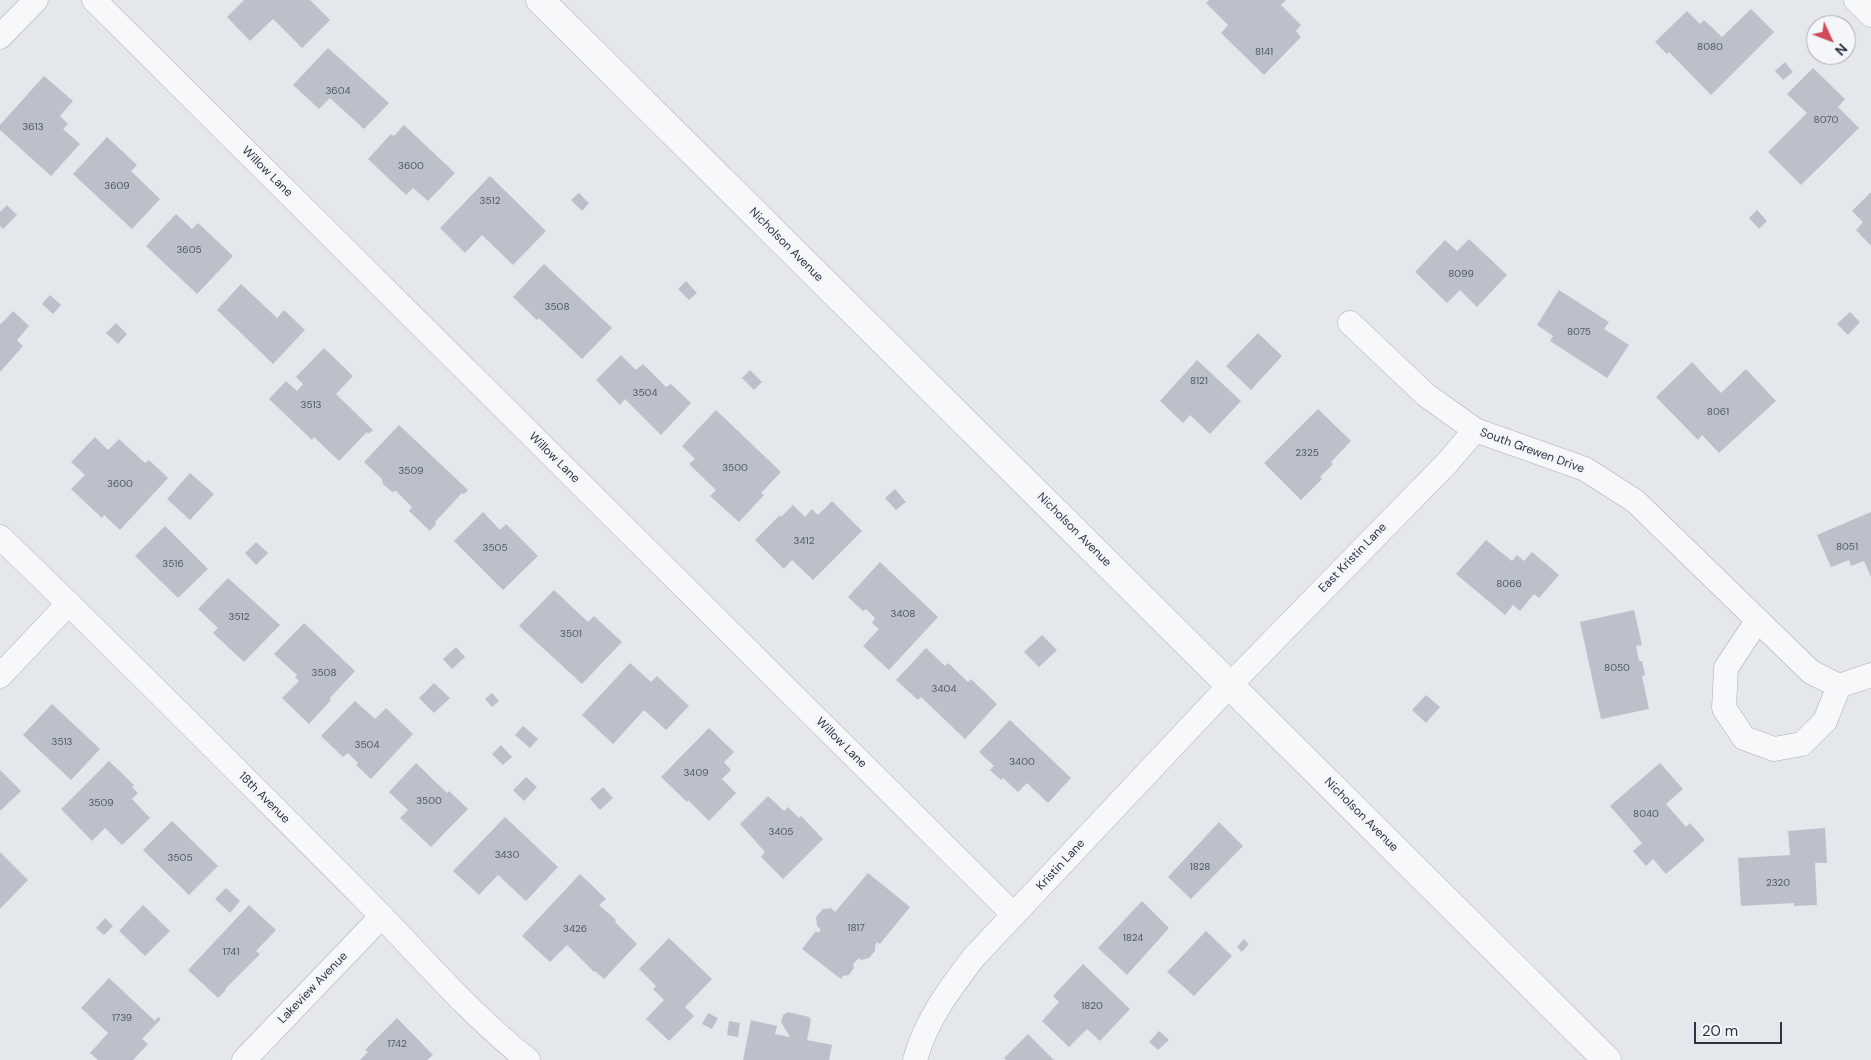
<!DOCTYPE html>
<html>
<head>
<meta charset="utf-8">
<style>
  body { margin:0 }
  #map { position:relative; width:1871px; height:1060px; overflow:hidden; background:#e4e7ec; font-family:"DM Sans",sans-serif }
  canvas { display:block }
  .north { position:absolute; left:1806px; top:15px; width:50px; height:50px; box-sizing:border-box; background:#f4f6f9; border:1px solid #a4a8b1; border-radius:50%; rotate:133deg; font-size:14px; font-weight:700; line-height:20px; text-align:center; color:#2b3445 }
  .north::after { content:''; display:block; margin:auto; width:18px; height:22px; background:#d1495b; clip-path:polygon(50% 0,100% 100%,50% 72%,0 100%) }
  .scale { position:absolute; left:1694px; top:1022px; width:88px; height:22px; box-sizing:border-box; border:2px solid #2b3445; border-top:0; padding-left:6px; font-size:15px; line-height:18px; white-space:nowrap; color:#2b3445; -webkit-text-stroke:4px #f4f6f9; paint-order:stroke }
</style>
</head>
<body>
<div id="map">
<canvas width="1871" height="1060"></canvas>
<div class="north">N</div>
<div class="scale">20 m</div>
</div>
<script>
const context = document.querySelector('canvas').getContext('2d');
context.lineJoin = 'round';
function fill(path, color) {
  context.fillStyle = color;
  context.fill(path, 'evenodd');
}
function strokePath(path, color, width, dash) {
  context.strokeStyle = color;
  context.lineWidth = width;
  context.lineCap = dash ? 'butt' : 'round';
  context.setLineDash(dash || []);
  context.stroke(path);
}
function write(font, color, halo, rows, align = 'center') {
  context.font = font + ' "DM Sans",sans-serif';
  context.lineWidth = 5;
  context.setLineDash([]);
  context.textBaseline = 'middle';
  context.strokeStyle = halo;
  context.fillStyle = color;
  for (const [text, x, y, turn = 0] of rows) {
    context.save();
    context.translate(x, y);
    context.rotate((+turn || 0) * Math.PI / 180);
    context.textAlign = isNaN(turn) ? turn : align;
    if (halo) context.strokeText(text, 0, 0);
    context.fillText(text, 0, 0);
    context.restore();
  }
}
const building = new Path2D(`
  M244 0H310L330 20 302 48 273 19 250 41 227 17Z
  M1209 0H1286L1281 5 1301 25 1296 31 1301 37 1264 75 1221 33 1228 25 1206 3Z
  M1751 9 1774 32 1711 95 1669 52 1667 54 1655 42 1687 11 1700 24 1704 20 1722 37Z
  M328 48 389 103 364 129 330 98 319 109 293 85Z
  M1785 62 1793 72 1783 80 1775 71Z
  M1813 68 1845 99 1838 107 1859 128 1801 185 1768 152 1807 113 1787 94Z
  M44 76 73 101 60 116 68 124 63 129 80 144 51 176 0 130V125Z
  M404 125 455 173 428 201 413 188 406 195 368 159 391 134 394 136Z
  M107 137 137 165 131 171 160 199 132 229 73 174Z
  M490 176 546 231 513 265 482 235 465 253 440 228Z
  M1871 192V246L1856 230 1863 222 1852 211Z
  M579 193 589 203 582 211 571 200Z
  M7 205 17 215 3 229 0 226V212Z
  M1757 210 1767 221 1759 229 1749 218Z
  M176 214 192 229 198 223 233 256 197 294 146 246Z
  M1469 239 1507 275 1477 307 1460 290 1447 303 1415 272 1445 240 1457 251Z
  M544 264 612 328 582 359 539 318 537 320 513 297Z
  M686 281 697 293 689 300 678 289Z
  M241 284 277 318 284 310 305 330 273 364 217 310Z
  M1559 290 1609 322 1604 329 1629 345 1607 378 1550 341 1553 336 1537 325Z
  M50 295 61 305 53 314 42 304Z
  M13 311 29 326 17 340 23 346 0 372V323L1 324Z
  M1850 312 1860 322 1848 335 1837 324Z
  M116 323 127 334 118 344 106 333Z
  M1258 333 1282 356 1251 390 1226 366Z
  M324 348 353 376 336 394 373 430 368 434 367 432 339 461 314 437 312 440 269 399 286 381 297 391 303 384 296 377Z
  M621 355 636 370 643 364 666 387 671 384 691 403 661 435 625 399 620 405 596 380Z
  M1197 360 1241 401 1210 434 1190 415 1183 423 1160 401Z
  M1692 362 1721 393 1746 369 1776 401 1719 453 1702 435 1698 440 1656 397Z
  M750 370 762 382 754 390 742 378Z
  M1318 409 1351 441 1331 462 1333 464 1320 477 1322 479 1301 500 1264 463Z
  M716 410 781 472 761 493 764 495 739 522 710 496 716 490 689 464 695 459 682 446Z
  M399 425 468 490 464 494 462 493 435 522 436 524 430 531 409 511 412 507 396 491 392 492 383 484 382 479 364 462Z
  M95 437 108 450 119 439 145 463 149 460 168 478 120 530 104 515 102 518 71 489 85 475 71 462Z
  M190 473 214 494 190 520 167 499Z
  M895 489 906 502 896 510 885 498Z
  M832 501 862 531 813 580 792 560 784 569 755 540 780 515 781 517 793 505 805 517 812 509 818 515Z
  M483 512 500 530 506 524 538 556 503 590 454 541Z
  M1871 512V577L1864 561 1851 566 1849 560 1831 567 1817 535Z
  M165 526 208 569 178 598 135 556Z
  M1486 540 1512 561 1517 555 1524 561 1532 552 1559 575 1539 598 1534 594 1520 611 1513 605 1505 615 1456 574Z
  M256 542 268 553 256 565 245 553Z
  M880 562 938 617 889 670 863 646 879 629 872 623 875 618 866 609 863 611 848 597Z
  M228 578 280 625 244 662 213 633 218 628 198 609Z
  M554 590 588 622 594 616 622 642 582 684 519 626Z
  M1634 610 1642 645 1636 646 1639 661H1642L1645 675 1642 676 1649 709 1601 719 1580 622Z
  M304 623 355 671 329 699 331 700 309 724 282 698 299 681 295 677 297 675 274 654Z
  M1042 635 1057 650 1039 667 1024 652Z
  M456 647 465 657 452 669 443 659Z
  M926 648 945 666 948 663 968 682 971 679 997 704 965 739 921 697 918 700 896 680Z
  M630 663 651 682 657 676 689 706 666 730 644 710 613 744 582 715Z
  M434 683 450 698 434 713 419 698Z
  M492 693 499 701 492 707 485 699Z
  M1426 695 1440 707 1426 723 1412 710Z
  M355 701 375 719 386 708 413 734 371 779 356 765 358 763 348 753 343 757 321 736Z
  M52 704 100 749 71 780 23 735Z
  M1010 720 1071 778 1048 803 1027 783 1018 792 1003 778 1001 780 990 770 994 766 979 752Z
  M523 726 538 739 530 748 515 735Z
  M709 728 734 752 724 762 731 770 722 779 736 793 709 821 688 800 687 802 661 777Z
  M501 745 512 757 503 765 492 754Z
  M109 761 134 785 132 787 138 793 132 799 150 818 122 845 105 828 92 841 61 809Z
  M416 763 447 793 449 791 468 809 431 847 400 818 408 810 389 792Z
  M1660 763 1683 789 1666 804 1686 827 1690 823 1705 840 1666 874 1653 859 1646 866 1633 851 1642 843 1610 806Z
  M0 770 21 791 0 811Z
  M526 777 537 787 524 801 513 790Z
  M603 787 613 798 600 810 590 799Z
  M768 796 784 811 788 807 799 818 801 816 823 839 783 879 761 857 765 852 740 824Z
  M505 817 558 867 526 901 498 875 479 895 453 871Z
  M172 821 218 866 189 895 143 850Z
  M1219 822 1243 846 1191 899 1168 877Z
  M1825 828 1827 863H1815L1817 905 1794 906V903L1741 906 1738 858 1790 855 1788 831Z
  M0 852 28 880 0 909Z
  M868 873 910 907 880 944 877 942 875 946V951L869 958 861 960 859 958 853 964 854 968 849 975 843 976 841 979 802 949 816 931 818 933 821 930 817 926 816 917 823 909 831 908 835 912Z
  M580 874 606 899 599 905 616 920 615 922 637 944 604 979 595 971 594 972 567 945 550 962 522 936Z
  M226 888 240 901 230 913 215 899Z
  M1142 901 1169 928 1127 975 1098 948Z
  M143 905 170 931 145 956 119 931Z
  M249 905 276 930 256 951 260 954 225 989 226 990 218 998 188 970Z
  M105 918 113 926 104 935 96 928Z
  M1206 931 1232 956 1194 996 1167 972Z
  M669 938 712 979 685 1007 694 1016 669 1041 646 1019 664 1000 653 989 656 986 639 969Z
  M1244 939 1249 944 1242 952 1237 947Z
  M1083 964 1130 1009 1100 1041 1087 1029 1069 1047 1042 1021 1059 1002 1053 996Z
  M109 978 155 1021 158 1017 161 1019 142 1039 148 1044 133 1060H98L90 1053 108 1033 81 1008Z
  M788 1012 809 1017 811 1020 807 1040 832 1045 829 1060H743L751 1020 777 1026 775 1034 790 1037 781 1022 783 1015Z
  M708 1013 718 1018 712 1029 702 1024Z
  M397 1018 433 1055 427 1060H360L368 1052 365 1050Z
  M729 1021 740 1023 738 1037 727 1035Z
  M1159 1031 1169 1040 1158 1050 1149 1042Z
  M1028 1034 1054 1060H1006L1004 1058Z`);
const minor = new Path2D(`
  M94 0 1014 915
  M1856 0 1871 15
  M0 37 36 0
  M1350 323 1426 395 1475 430 1585 469 1635 501 1811 672 1839 686
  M0 537C122 654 240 774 359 893 415 949 466 1011 528 1060
  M1757 621 1726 668 1724 708 1744 738 1774 749 1802 744 1825 721 1839 686
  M0 676 69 603
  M1839 686 1871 675
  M244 1060 382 916
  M915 1060C926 1020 949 990 974 957L1230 685 1447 463 1475 430`);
const tertiary = new Path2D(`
  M540 0 1607 1060`);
const numberNames = [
  ["8080",1710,47],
  ["8141",1264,52],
  ["3604",338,91],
  ["8070",1826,120],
  ["3613",33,127],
  ["3600",411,166],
  ["3609",117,186],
  ["3512",490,201],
  ["3605",189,250],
  ["8099",1461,274],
  ["3508",557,307],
  ["8075",1579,332],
  ["8121",1199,381],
  ["3504",645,393],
  ["3513",311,405],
  ["8061",1718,412],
  ["2325",1307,453],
  ["3500",735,468],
  ["3509",411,471],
  ["3600",120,484],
  ["3412",804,541],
  ["8051",1847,547],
  ["3505",495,548],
  ["3516",173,564],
  ["8066",1509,584],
  ["3408",903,614],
  ["3512",239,617],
  ["3501",571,634],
  ["8050",1617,668],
  ["3508",324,673],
  ["3404",944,689],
  ["3513",62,742],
  ["3504",367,745],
  ["3400",1022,762],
  ["3409",696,773],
  ["3500",429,801],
  ["3509",101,803],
  ["8040",1646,814],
  ["3405",781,832],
  ["3430",507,855],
  ["3505",180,858],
  ["1828",1200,867],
  ["2320",1778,883],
  ["1817",856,928],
  ["3426",575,929],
  ["1824",1133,938],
  ["1741",231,952],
  ["1820",1092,1006],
  ["1739",122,1018],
  ["1742",397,1044]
];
const streetNames = [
  ["Willow Lane",267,172,45],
  ["Nicholson Avenue",786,245,45],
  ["South Grewen Drive",1532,451,20],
  ["Willow Lane",554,458,45],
  ["Nicholson Avenue",1074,530,45],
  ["East Kristin Lane",1353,558,-46],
  ["Willow Lane",841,743,45],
  ["18th Avenue",264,798,45],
  ["Nicholson Avenue",1361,815,45],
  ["Kristin Lane",1061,865,-47],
  ["Lakeview Avenue",313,988,-46]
];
fill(building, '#bbc0ca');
strokePath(minor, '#a9aeb7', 25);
strokePath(tertiary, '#a9aeb7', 29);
strokePath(minor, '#f7f8fa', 24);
strokePath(tertiary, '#f7f8fa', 28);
write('10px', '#4f5766', null, numberNames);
write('12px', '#2b3445', '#f4f6f9', streetNames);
</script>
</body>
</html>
